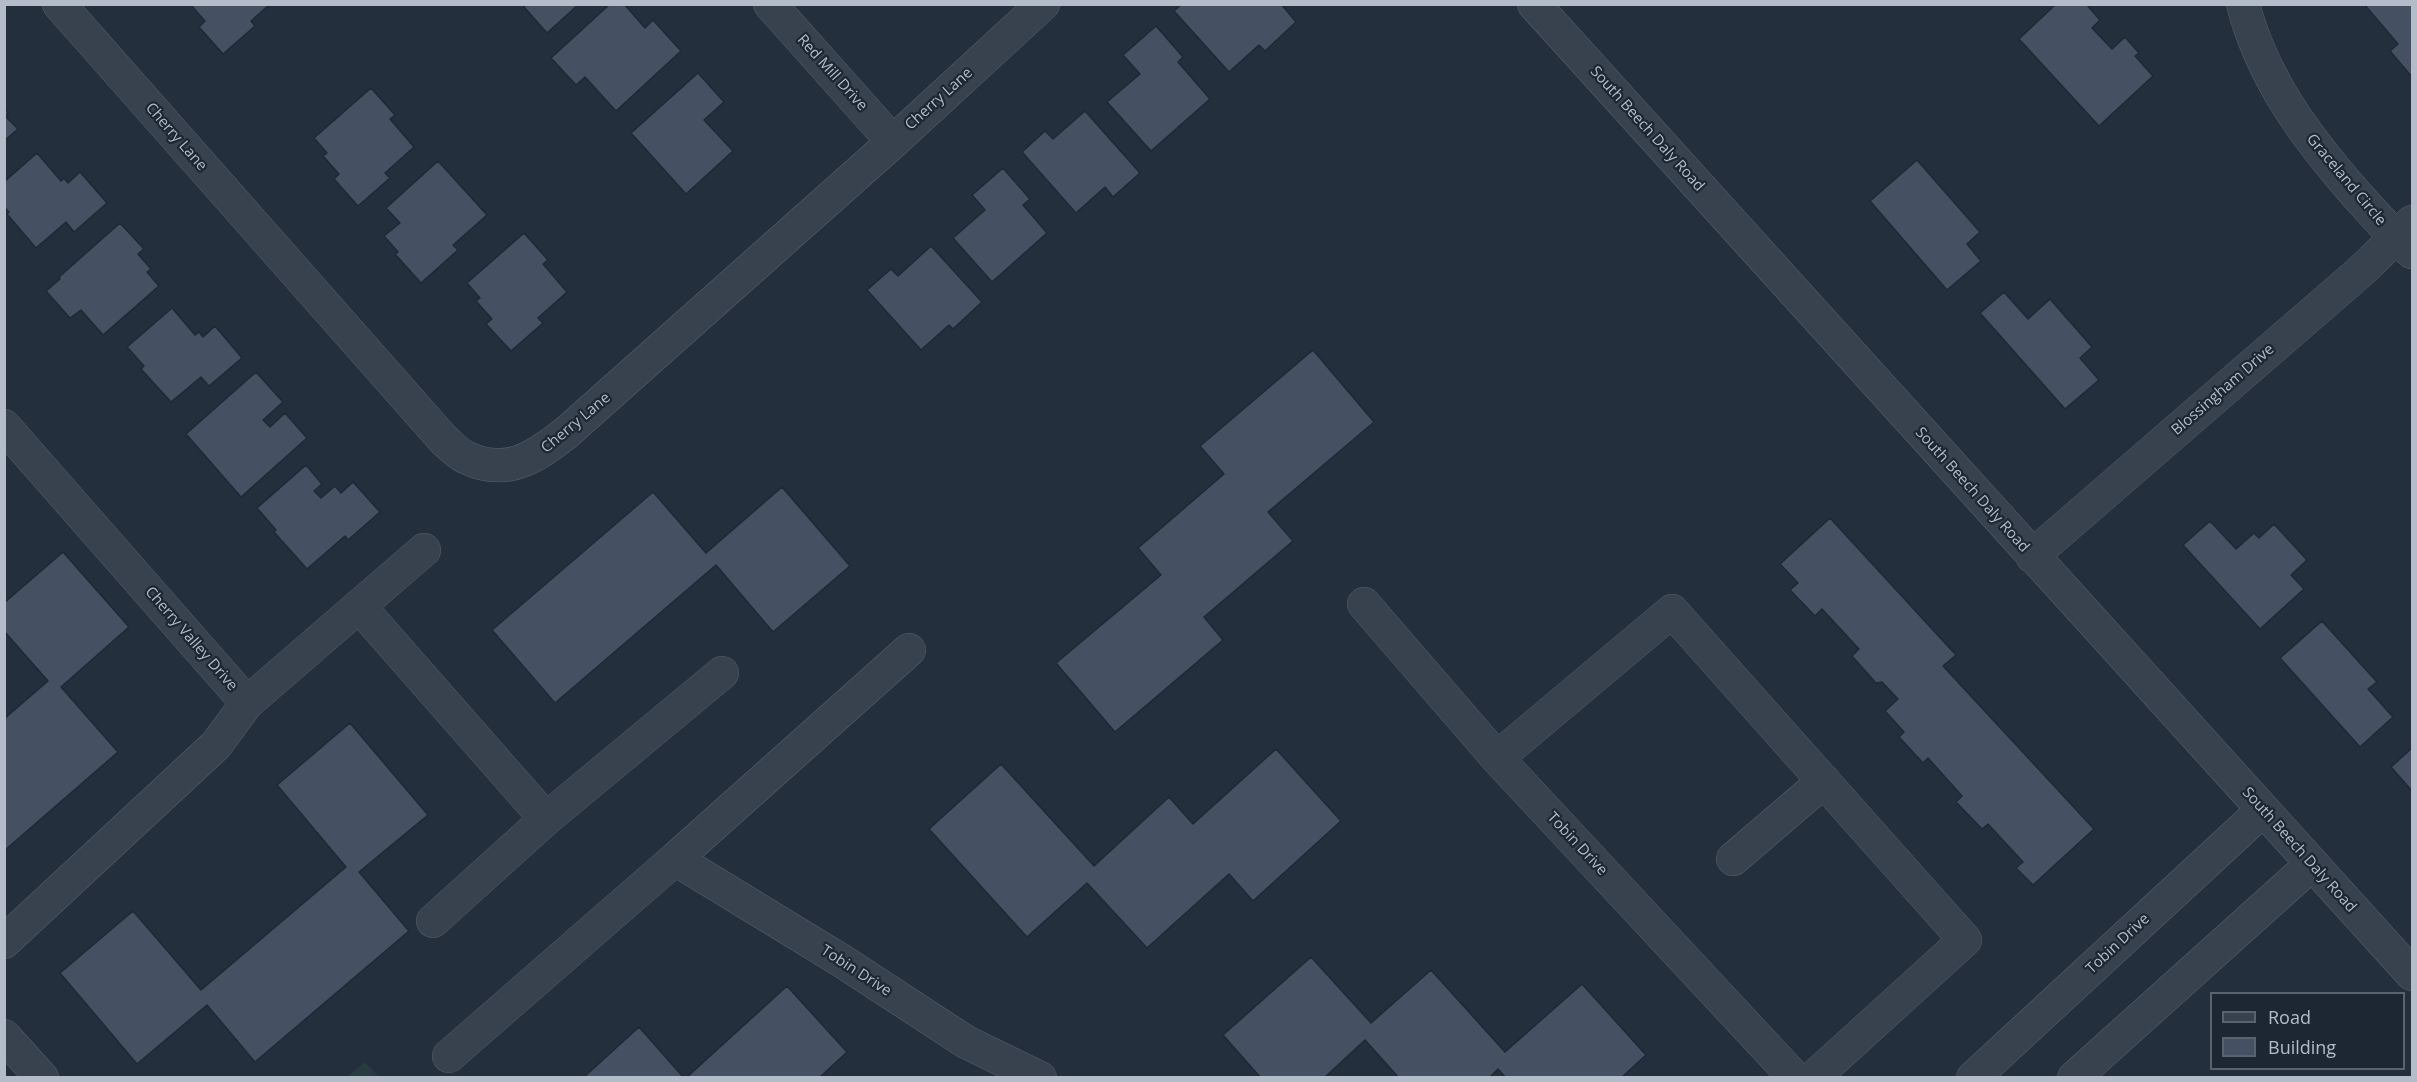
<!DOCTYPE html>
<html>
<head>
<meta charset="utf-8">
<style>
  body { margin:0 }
  #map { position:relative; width:2417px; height:1082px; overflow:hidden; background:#242f3e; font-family:"Open Sans",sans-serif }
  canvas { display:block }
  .frame { position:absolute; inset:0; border:6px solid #b4bcc9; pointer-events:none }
  .legend { position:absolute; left:2210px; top:992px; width:195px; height:78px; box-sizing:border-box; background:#1d2633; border:2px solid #59626f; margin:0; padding:8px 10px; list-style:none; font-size:18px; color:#b4bcc9 }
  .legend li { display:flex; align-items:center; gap:12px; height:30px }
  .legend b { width:30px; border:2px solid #59626f }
</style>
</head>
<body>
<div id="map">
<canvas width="2417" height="1082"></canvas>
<div class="frame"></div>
<ul class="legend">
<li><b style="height:8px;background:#38414e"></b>Road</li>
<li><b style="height:16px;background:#455162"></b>Building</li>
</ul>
</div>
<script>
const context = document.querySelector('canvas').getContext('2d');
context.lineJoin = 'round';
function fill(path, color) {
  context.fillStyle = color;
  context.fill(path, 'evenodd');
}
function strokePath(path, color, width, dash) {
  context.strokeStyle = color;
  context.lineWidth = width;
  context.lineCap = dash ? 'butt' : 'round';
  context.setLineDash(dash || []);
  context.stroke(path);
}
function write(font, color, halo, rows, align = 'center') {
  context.font = font + ' "Open Sans",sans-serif';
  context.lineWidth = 4.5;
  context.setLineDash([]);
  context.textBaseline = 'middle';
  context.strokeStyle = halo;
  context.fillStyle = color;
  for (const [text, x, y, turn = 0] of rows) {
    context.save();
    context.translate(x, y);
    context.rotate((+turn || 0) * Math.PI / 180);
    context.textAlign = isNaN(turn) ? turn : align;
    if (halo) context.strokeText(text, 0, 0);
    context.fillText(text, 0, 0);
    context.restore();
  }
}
const green = new Path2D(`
  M365 1062 379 1077H347Z`);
const building = new Path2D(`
  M190 4H270L251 21 255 26 223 54 199 27 205 21Z
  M527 4H579L547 33 524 7Z
  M610 4H624L645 28 653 20 681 51 616 111 585 77 576 85 551 58Z
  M1182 4H1281L1296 22 1265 51 1259 45 1229 72 1174 11Z
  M2056 4H2086L2100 20 2092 28 2112 49 2125 37 2139 53 2135 56 2153 76 2099 126 2019 39Z
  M2364 4H2412V77L2390 51 2398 44Z
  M1156 26 1183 57 1178 62 1210 99 1151 151 1107 102 1140 74 1123 55Z
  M698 73 724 102 704 120 733 151 686 194 631 133Z
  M371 88 395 115 390 119 414 147 385 173 390 178 358 206 334 179 339 174 323 156 327 153 314 138Z
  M4 108 8 113 5 116 18 129 4 141Z
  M1085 111 1140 173 1113 197 1105 187 1076 213 1022 152 1045 131 1053 139Z
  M37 153 61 181 64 178 68 183 80 172 107 203 74 232 66 222 36 248 7 214 9 212 4 207V182Z
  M1917 160 1980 232 1967 244 1981 261 1947 290 1870 201Z
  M438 161 487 215 453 245 458 250 421 283 395 254 398 252 384 236 400 223 386 208Z
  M1003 168 1030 199 1023 205 1047 233 992 282 953 238 985 210 972 195Z
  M120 223 144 249 138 254 151 269 147 272 159 286 103 335 81 310 70 318 46 291 60 279 59 277Z
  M524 233 548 260 543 264 567 292 538 318 543 323 511 351 486 324 492 319 476 301 480 298 467 283Z
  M931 246 982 302 953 329 949 325 921 350 867 290 891 269 898 276Z
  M2004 292 2028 319 2050 299 2092 347 2080 358 2099 380 2065 409 1980 313Z
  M172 308 195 335 199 332 203 337 215 326 242 358 209 386 201 377 171 402 141 369 144 366 127 347Z
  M1313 350 1374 422 1268 512 1293 541 1204 617 1223 640 1115 732 1056 663 1161 575 1138 548 1224 474 1200 446Z
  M256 372 283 402 263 420 270 427 285 413 307 438 241 497 186 434Z
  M306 465 322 484 314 491 321 498 335 486 341 493 353 482 380 512 348 540 345 536 307 569 274 532 276 530 257 508Z
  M782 487 850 566 773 632 716 565 555 703 492 630 653 492 706 553Z
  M1830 518 1956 655 1943 666 2094 829 2033 885 2016 868 2023 862 1988 824 1982 829 1956 802 1962 796 1928 758 1923 763 1899 737 1904 732 1885 711 1898 699 1882 682 1876 683 1852 656 1859 649 1822 609 1815 616 1790 590 1798 583 1780 564Z
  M2210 521 2236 549 2254 533 2259 538 2274 524 2307 560 2291 575 2304 589 2260 629 2183 545Z
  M63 552 129 627 61 687 118 752 4 851V719L48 681 4 631V603Z
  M2322 621 2377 682 2368 689 2393 717 2360 747 2280 658Z
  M350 723 428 815 359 872 409 931 255 1062 207 1005 137 1064 60 973 133 911 201 990 346 867 277 785Z
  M2412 748V791L2391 767Z
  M1276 749 1341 821 1253 901 1229 874 1147 948 1087 883 1027 937 929 829 1001 764 1094 866 1169 797 1193 824Z
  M1311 957 1371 1023 1431 970 1505 1052 1582 984 1646 1055 1621 1078H1506L1498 1069 1489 1078H1399L1365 1040 1324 1078H1261L1223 1035Z
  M787 986 847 1052 819 1078H686Z
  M639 1027 684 1078H583Z`);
const minor = new Path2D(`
  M59 4 443 439C450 445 457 453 465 457 506 477 534 458 566 433L893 142 1043 4
  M770 4 893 142
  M1534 4 2412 974
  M2243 4C2262 78 2306 137 2355 193 2373 213 2391 234 2412 252
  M4 426 247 703 216 745 4 942
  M2032 556 2361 271 2412 222
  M1364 604 1497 758 1795 1078
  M359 606 546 819
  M909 650 675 859 842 961 966 1042 1040 1078
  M247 703 424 550
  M1497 758 1672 611 1965 940 1813 1078
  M1733 859 1824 781
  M433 921 546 819 722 673
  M4 1036 42 1078
  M449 1056 675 859
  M1973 1078 2263 810
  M2074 1078 2312 864`);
const streetNames = [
  ["Red Mill Drive",832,73,48],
  ["Cherry Lane",939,99,-42],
  ["South Beech Daly Road",1647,129,48],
  ["Cherry Lane",176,137,49],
  ["Graceland Circle",2346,180,50],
  ["Blossingham Drive",2223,390,-41],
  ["Cherry Lane",576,423,-40],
  ["South Beech Daly Road",1972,490,48],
  ["Cherry Valley Drive",191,639,49],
  ["Tobin Drive",1577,844,47],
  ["South Beech Daly Road",2299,850,48],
  ["Tobin Drive",2118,944,-43],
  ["Tobin Drive",856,971,33]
];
fill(green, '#263c3f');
fill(building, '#455162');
strokePath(building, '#1f2835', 1.5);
strokePath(minor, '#565f6c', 34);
strokePath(minor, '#38414e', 33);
write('15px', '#b4bcc9', '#1d2633', streetNames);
</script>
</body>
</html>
